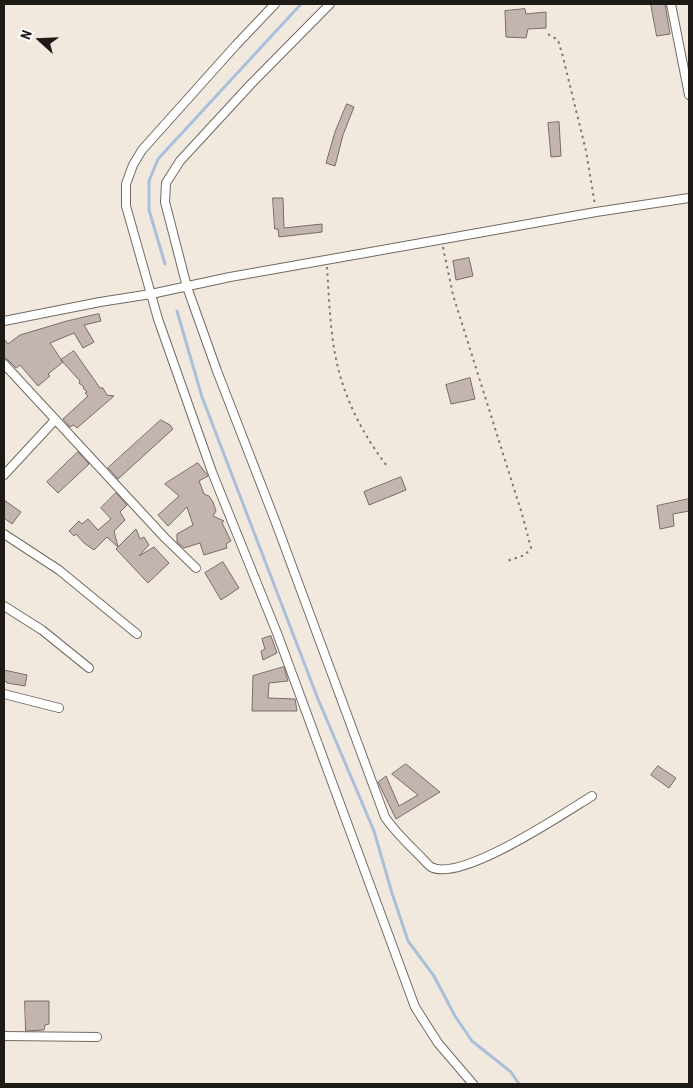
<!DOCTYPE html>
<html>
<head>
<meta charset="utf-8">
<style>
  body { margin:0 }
  #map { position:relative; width:693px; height:1088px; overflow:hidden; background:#f2e9de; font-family:"Roboto Condensed",sans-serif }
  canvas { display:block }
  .frame { position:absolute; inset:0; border:5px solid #1e1b17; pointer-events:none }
  .north { position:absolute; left:15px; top:15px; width:50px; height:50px; -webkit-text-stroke:4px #fff; paint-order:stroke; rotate:290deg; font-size:14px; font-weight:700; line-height:20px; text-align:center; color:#1e1b17 }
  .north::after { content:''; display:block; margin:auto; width:18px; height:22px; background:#1e1b17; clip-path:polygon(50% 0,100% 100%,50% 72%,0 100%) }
</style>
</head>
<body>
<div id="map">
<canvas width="693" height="1088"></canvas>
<div class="frame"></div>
<div class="north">N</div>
</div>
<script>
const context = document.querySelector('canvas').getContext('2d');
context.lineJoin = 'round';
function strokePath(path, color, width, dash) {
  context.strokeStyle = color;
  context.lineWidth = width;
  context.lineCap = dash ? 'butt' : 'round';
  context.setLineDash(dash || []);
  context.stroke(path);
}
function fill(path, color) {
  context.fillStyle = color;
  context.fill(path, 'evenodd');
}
const stream = new Path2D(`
  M165 264 149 210V181L158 159 301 4
  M177 311 202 397 318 699 374 831 392 893 408 941 434 976 455 1016 472 1041 511 1072 519 1084`);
const building = new Path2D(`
  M651 4H665L670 34 657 36Z
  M525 9 526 14 546 12V28L528 29 526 38 506 37 505 11Z
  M347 104 354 107 343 135 335 166 326 163 335 132Z
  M559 122 561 156 551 157 548 123Z
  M273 198H283L284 228 322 224V232L279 237 278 229H275Z
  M469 258 473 276 456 280 453 261Z
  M99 314 101 321 84 325 94 342 83 348 74 333 50 343 63 362 48 374 50 376 38 386 20 365 16 368 8 360 4 358V339L8 344 20 335 67 321Z
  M74 351 100 388H103L107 395 114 396 77 428 74 425 70 427 63 419 88 396 85 393 87 392 83 388 84 387 79 383 80 381 61 360Z
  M470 378 475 399 451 404 446 385Z
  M161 420 170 425 173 429 118 479 108 468Z
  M78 452 89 464 58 493 47 482Z
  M198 463 208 476 199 481 204 494 209 496 213 502 216 511 213 516 224 521 222 523 231 541 226 544 227 548 204 555 200 543 184 548 177 542V534L193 525 187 507 168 526 158 515 179 496 165 484Z
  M401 477 406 490 369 505 364 492Z
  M116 493 127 505 120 512 125 520 114 531 118 547 136 529 140 539 144 537 149 545 139 556 154 547 169 563 148 583 116 549 118 547 107 537 94 550 84 543 76 534 74 536 69 531 79 521 82 524 88 519 98 530 111 519 101 508Z
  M689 499V511L673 514 674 526 660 529 657 506Z
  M4 500 21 512 12 524 4 518Z
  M223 562 239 588 221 600 205 573Z
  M271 636 277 653 263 660 261 651 265 649 262 639Z
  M284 667 288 681 269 683 268 698 295 699 297 711H252L253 676Z
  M4 670 27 675 25 686 7 683V682L4 681Z
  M406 764 440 792 396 819 378 782 386 776 399 806 418 795 392 774Z
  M658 766 676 778 669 788 651 775Z
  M25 1001H49V1024L45 1025 44 1030 26 1031Z`);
const path = new Path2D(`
  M548 34 558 40 563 57 586 151 595 205
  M443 247 453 295 522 514 531 548 525 555 507 561
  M327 267C329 297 330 330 336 359 344 398 363 435 387 466`);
const street = new Path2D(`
  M275 4 236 45 142 150 133 165 126 184V206L158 319 212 472 277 633 415 1007 438 1043 473 1084
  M330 4 251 84 180 161 166 183 165 202 187 287 217 371 276 523 385 817C395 832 408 844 421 857 424 860 428 865 431 867 461 883 564 813 592 796
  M671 4 689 95
  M4 321 100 302 151 294 230 277 596 212 689 198
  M4 364 165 538 196 568
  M4 475 55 420
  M4 534 59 570 137 634
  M4 606 42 630 89 668
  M4 694 59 708
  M4 1036 97 1037`);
strokePath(stream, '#aac0da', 3);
fill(building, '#c3b4b0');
strokePath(building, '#786b67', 1);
strokePath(street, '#736b61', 10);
strokePath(path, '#7f7972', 2, [2.5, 4]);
strokePath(street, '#fff', 8);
</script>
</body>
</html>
